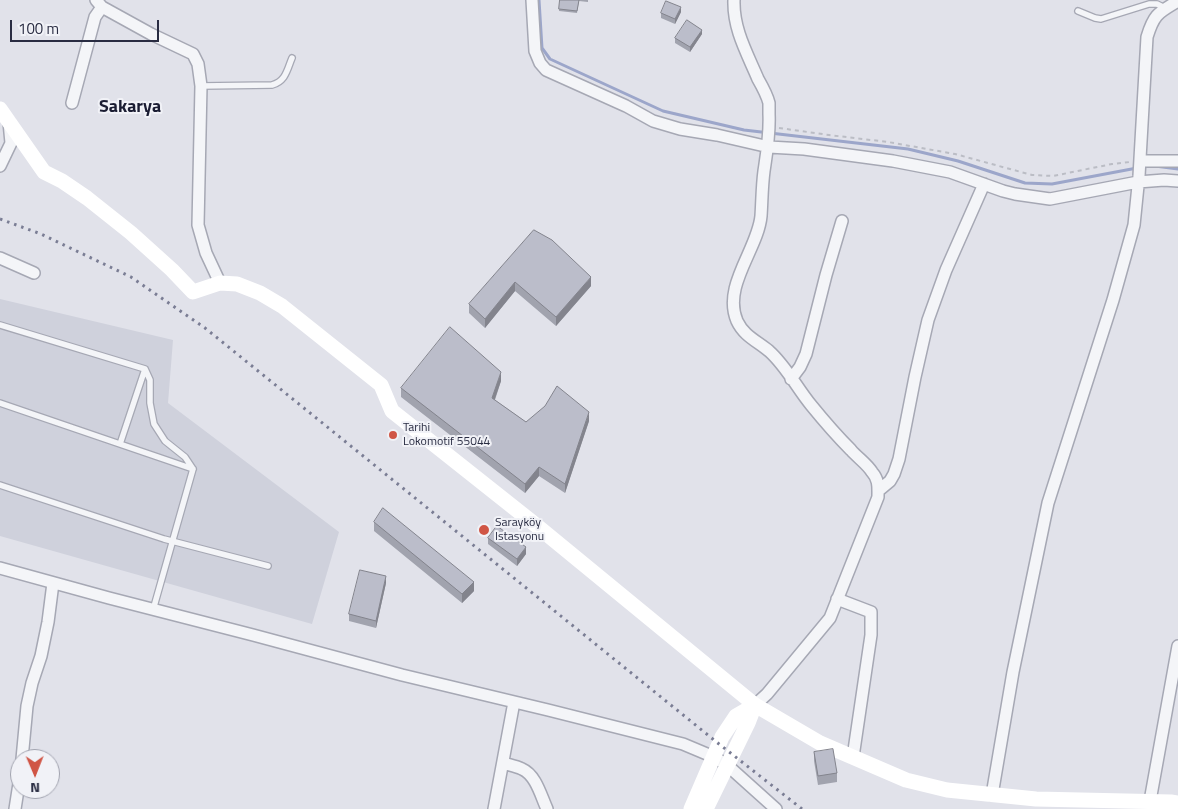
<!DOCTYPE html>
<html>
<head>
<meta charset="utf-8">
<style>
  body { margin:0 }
  #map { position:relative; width:1178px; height:809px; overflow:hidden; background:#e1e2ea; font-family:"Titillium Web",sans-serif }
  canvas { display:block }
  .north { position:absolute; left:10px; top:749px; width:50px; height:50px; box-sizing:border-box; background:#f1f2f7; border:1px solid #a1a3af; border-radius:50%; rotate:179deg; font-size:14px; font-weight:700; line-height:20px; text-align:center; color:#292c42 }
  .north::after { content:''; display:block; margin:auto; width:18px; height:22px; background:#d05545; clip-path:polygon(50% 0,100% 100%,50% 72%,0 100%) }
  .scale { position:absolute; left:10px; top:20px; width:149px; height:22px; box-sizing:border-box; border:2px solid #292c42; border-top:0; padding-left:6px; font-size:15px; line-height:18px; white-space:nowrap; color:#292c42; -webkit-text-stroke:4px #f1f2f7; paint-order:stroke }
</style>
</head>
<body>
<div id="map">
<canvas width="1178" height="809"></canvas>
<div class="north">N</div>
<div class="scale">100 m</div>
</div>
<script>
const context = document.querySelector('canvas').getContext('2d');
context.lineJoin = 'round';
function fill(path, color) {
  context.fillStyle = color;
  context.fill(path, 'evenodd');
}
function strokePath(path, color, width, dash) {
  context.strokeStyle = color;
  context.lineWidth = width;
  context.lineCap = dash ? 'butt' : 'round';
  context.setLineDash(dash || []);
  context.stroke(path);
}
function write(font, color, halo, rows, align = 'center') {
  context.font = font + ' "Titillium Web",sans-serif';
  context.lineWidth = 4;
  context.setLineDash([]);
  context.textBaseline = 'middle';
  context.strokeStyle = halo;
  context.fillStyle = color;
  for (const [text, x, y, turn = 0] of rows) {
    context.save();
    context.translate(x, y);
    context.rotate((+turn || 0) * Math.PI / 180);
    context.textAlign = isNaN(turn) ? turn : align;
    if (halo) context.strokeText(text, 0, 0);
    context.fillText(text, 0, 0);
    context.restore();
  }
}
const built = new Path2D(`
  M0 299 173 340 168 403 339 532 312 624 0 536Z`);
const stream = new Path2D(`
  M539 0 542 48 550 59 663 111 744 130 908 149 958 161 1025 183 1052 184 1137 168
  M1155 166 1178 169`);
const path = new Path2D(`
  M779 128 829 135 888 142 955 154 1032 175 1053 176 1112 164 1130 162`);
const lane = new Path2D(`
  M1078 11 1095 18 1101 19 1149 4H1157L1165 8
  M201 86 272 85C286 81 287 70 292 58
  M0 325 145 369 150 380V403L154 424 165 441 185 457 193 469
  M0 403 193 469
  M120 444 145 369
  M0 485 164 539 268 566
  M153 610 193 469`);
const street = new Path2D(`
  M96 0 102 7 151 34 193 54 198 64 201 86 198 225 206 253 220 283
  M532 0 535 51 540 63 546 70 626 106 653 121 680 129 717 135 769 147 804 149 893 161 950 172 1003 191 1015 194 1050 199 1138 182 1164 180 1178 181
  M734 0C733 29 747 53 758 79 762 86 767 95 769 103 769 107 769 111 769 114 770 134 767 151 764 171 762 186 762 201 761 216 758 249 722 286 737 321 744 336 757 341 769 351 786 366 797 388 811 405 824 421 837 436 851 450 858 458 867 464 872 472 879 480 878 487 878 497L830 618 767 694 755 705
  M72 103 95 17 102 7
  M1140 161H1178
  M0 166 11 143 9 122
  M0 258 34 273
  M791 379 800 367 806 354 826 275 842 221
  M878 491 890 481 894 474 899 459 915 377 928 320 946 270 984 184
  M0 568 109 598 253 635 402 675 548 710 683 744 714 757 727 765 776 809
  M837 599 871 612V635L853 757
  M22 759 27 706 32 683 41 656 48 622 53 583
  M503 763C509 765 516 766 522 769 536 775 541 796 547 809
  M992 795 1013 672 1048 503 1113 300 1134 225 1139 176 1147 37C1154 14 1158 13 1178 1
  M1150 801 1178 646
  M15 809 20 777
  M494 809 514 702`);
const secondary = new Path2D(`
  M0 109 44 172 62 181 87 198 131 233 172 270 193 292 220 283 237 284 260 293 282 306 381 385 392 411 537 526 755 705 820 743 906 780 947 790 1036 799 1171 802 1178 803
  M691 809 722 737 736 716 755 705
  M706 809 748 723 755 705`);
const rail = new Path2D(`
  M0 219 41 234 131 277 205 328 719 744 802 809`);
const wall = new Path2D(`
  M560 0H588V2L579 1 577 13 559 11Z
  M681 12 675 24 661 18V13Z
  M702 34 690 52 675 43V38Z
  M534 230 591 286 556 326 515 291 485 328 469 313V304Z
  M501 381 495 400 526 422 589 421 565 493 539 476 525 493 401 397V388Z
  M374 522 474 591 462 603 374 531Z
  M488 538 526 554 517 566 488 544Z
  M386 583 376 628 349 621V614Z
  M814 752 837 773V782L818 785 814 761Z`);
const shadedWall = new Path2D(`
  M681 7V12L675 24V19Z
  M702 30V34L690 52V47Z
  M591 277V286L556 326V317Z
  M515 282V291L485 328V319Z
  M501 372V381L492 407V398Z
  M589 412V421L565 493V484Z
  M539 467V476L525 493V484Z
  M526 547V554L517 566V559Z
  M386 576V583L376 628V621Z
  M474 582V591L462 603V594Z`);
const building = new Path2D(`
  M560 0H579L577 11 559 9Z
  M666 1 681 7 675 19 661 13Z
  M687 20 702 30 690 47 675 38Z
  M534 230 552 240 591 277 556 317 515 282 485 319 469 304Z
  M450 327 501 372 492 398 526 422 545 406 557 386 589 412 565 484 539 467 525 484 401 388Z
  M383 508 474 582 462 594 374 522Z
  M497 526 526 547 517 559 488 538Z
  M360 570 386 576 376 621 349 614Z
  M833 749 837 773 818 776 814 752Z`);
const markers = [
  [393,435,5,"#d05545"],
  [484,530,6,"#d05545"]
];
const poiNames = [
  ["Tarihi",403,428],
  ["Lokomotif 55044",403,442],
  ["Sarayköy",495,523],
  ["Istasyonu",495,537]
];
const districtNames = [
  ["Sakarya",130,108]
];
fill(built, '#cfd1dc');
strokePath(stream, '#9ca6ca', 3);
strokePath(lane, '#a6a8b4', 8);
strokePath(street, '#a6a8b4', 14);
strokePath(path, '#bbbdc5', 2, [4, 4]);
strokePath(lane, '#f4f5f8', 5.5);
strokePath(street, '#f4f5f8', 11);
strokePath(secondary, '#fff', 15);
strokePath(rail, '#7a7d94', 3, [2.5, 5]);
fill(wall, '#a1a3ae');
fill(shadedWall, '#83848d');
fill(building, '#bbbdca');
strokePath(building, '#83848d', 1);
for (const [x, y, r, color] of markers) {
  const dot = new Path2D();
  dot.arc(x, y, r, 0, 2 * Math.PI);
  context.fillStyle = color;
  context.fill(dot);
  strokePath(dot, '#f1f2f7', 2);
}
write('12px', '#292c42', '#f1f2f7', poiNames, 'left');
write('bold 18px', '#1b1d33', '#f1f2f7', districtNames);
</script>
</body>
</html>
